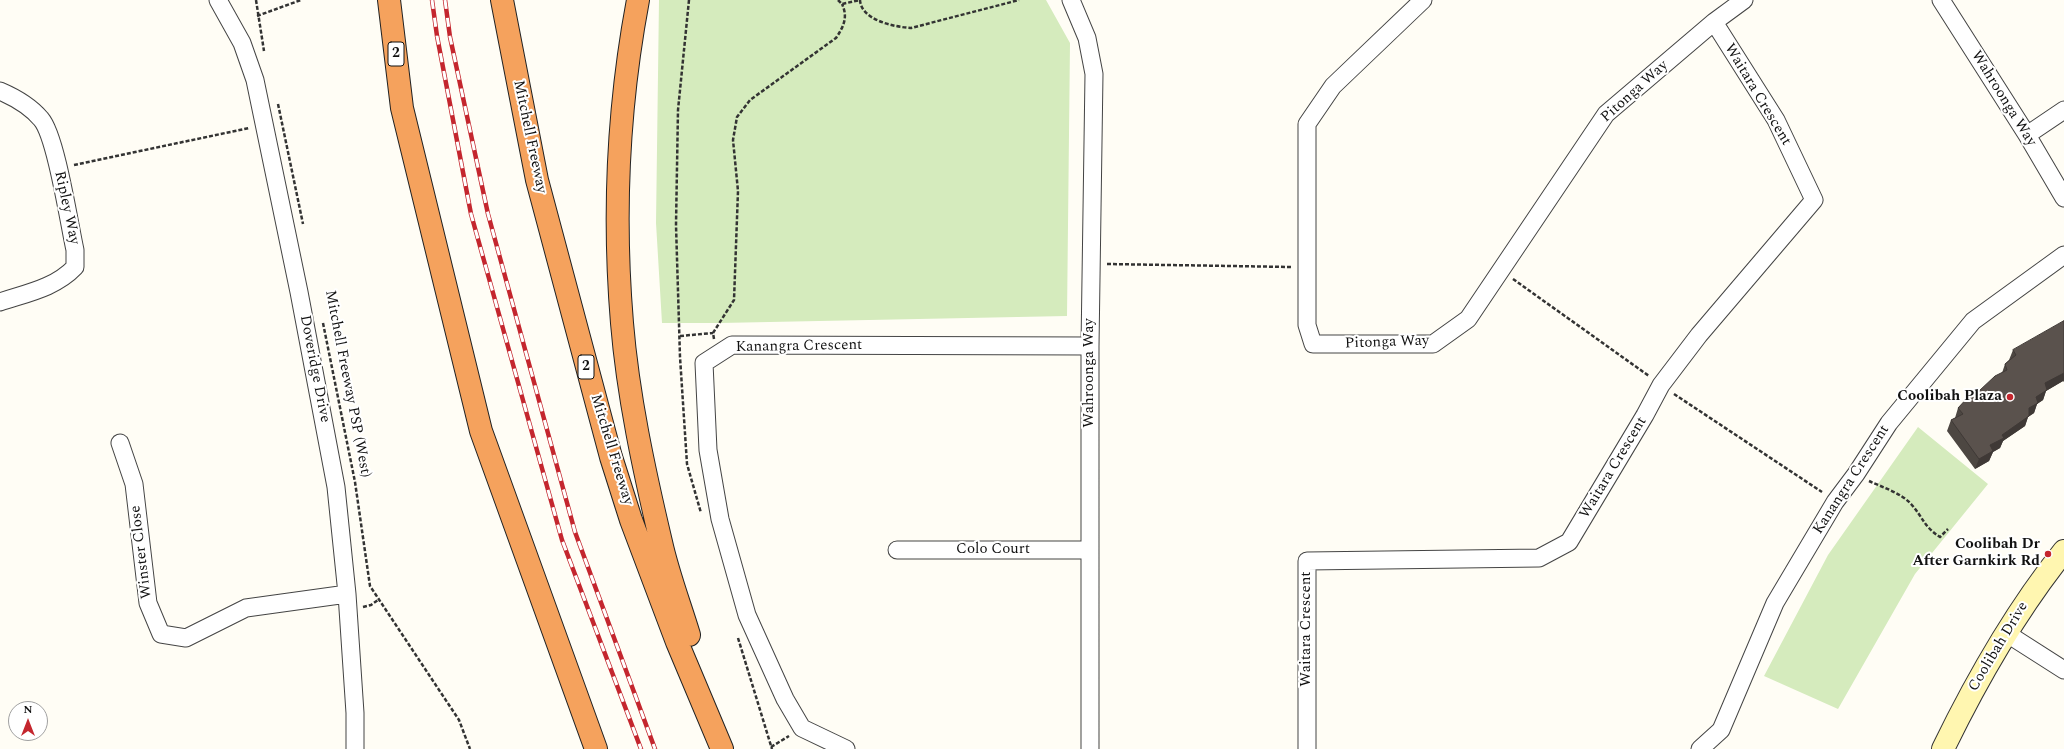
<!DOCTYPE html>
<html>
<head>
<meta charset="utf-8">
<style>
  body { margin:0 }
  #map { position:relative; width:2064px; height:749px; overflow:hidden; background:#fffdf5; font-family:Spectral,serif }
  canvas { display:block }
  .north { position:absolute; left:8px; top:701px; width:40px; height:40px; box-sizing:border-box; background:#fff; border:1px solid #a0a0a0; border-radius:50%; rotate:0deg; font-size:11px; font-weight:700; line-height:16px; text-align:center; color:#111 }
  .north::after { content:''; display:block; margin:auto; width:14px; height:18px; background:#c4262e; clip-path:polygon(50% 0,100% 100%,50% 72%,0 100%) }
</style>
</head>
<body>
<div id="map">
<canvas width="2064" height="749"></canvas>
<div class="north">N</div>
</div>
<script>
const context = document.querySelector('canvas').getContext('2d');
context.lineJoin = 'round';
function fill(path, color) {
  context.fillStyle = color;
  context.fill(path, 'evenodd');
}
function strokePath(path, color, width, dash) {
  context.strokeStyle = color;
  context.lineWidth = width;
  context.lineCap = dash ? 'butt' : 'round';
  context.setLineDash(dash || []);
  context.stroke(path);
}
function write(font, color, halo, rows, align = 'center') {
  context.font = font + ' Spectral,serif';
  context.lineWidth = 4;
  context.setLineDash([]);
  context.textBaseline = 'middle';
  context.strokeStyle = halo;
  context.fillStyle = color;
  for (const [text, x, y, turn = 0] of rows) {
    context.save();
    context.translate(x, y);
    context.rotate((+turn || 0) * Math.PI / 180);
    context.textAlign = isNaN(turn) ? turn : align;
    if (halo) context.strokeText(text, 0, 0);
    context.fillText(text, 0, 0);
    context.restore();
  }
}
const green = new Path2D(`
  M659 0H1046L1070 43 1067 316 720 323H662L656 223Z
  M1918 427 1988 484 1915 574 1838 709 1764 676 1828 555Z`);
const path = new Path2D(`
  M256 0 264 51
  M689 0 678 110 676 225 680 357 687 464 701 513
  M838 0 842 4 860 0C861 20 894 27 911 28L1019 0
  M257 16 301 0
  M278 104 303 224
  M74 165 249 128
  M1107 264 1292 267
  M1513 279 1649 376
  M323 323 355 482 370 586 459 720 470 749
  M680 336 713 333
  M714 339 713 333 734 300 738 191 733 140 737 117 750 100 836 38C844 26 848 17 842 4
  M1674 394 1822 492
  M1869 481C1882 487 1901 493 1911 504 1923 517 1923 526 1940 537L1948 529
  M363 607 371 605 378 600
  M738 638 772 749
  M771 747 789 736`);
const street = new Path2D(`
  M218 0 242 43 255 80 299 292 336 487 347 594 355 713V749
  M1071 0 1087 38 1094 74 1090 346V749
  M1423 0 1333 86 1307 124V325L1313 344H1433L1468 319 1606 114 1714 22 1744 0
  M1941 0 2027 135 2064 198
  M0 91C14 97 31 107 41 119 56 136 69 223 75 250V267C55 288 27 293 0 302
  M2027 135 2064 110
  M120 443 134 484 148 603 161 634 186 638 246 608 347 594
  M897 550H1090
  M2006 633 2064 670
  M846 749 802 728 785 699 747 615 720 519 708 450 704 363 732 345 1090 346
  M1307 749V561L1539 558 1569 542 1645 415 1661 385 1699 335 1814 200 1776 120 1714 22
  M1700 749 1721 730 1775 603 1835 502 1856 474 1889 423 1973 321 2064 255`);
const secondary = new Path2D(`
  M1943 749C1977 679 2015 612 2064 551`);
const highway = new Path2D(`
  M389 0 402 108 481 431 596 749
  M502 0 537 180 611 457 631 520 677 642 722 749
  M638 0C618 106 613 215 622 323 628 396 644 470 661 542 668 574 680 605 689 635`);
const rail = new Path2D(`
  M432 0 437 36 471 214 562 540 641 749
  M445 0 450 37 488 214 575 532 655 749`);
const wall = new Path2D(`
  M2064 321V382L2063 381 2046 391 2043 400 2037 404 2034 413 2028 417 2025 426 2003 441 2000 448 1993 452 1989 461 1975 469 1947 431 1951 420 1955 418 1958 408 2002 373 2005 364 2009 360 2013 350Z`);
const shadedWall = new Path2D(`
  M2064 373V379L2063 381 2046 391 2043 400 2037 404 2034 413 2028 417 2025 426 2003 441 2000 448 1993 452 1989 461 1975 469 1979 459 1990 445 2002 435 2029 408 2045 383Z`);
const building = new Path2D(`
  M2064 321V373L2045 383 2047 390 2036 397 2038 403 2029 408V416L2002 435 2004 438 1990 445 1993 451 1979 459 1951 420 1963 414 1958 408 1970 395 1979 391 1995 376 2007 370 2005 364 2016 355 2013 350Z`);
const markers = [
  [2010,397,4,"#c4262e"],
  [2048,554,4,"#c4262e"]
];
const shields = [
  [396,54,16],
  [586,367,16]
];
const shieldNames = [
  ["2",396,54],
  ["2",586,367]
];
const streetNames = [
  ["Pitonga Way",1635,92,-42],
  ["Waitara Crescent",1757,95,59],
  ["Wahroonga Way",2003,99,58],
  ["Mitchell Freeway",529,137,78],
  ["Ripley Way",66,208,78],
  ["Pitonga Way",1387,343,-2],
  ["Kanangra Crescent",799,347,-1],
  ["Doveridge Drive",314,369,79],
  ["Wahroonga Way",1090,373,-90],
  ["Mitchell Freeway PSP (West)",347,384,79],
  ["Mitchell Freeway",611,450,73],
  ["Waitara Crescent",1614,468,-59],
  ["Kanangra Crescent",1852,480,-57],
  ["Colo Court",993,550],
  ["Winster Close",142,552,-97],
  ["Waitara Crescent",1307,629,-90],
  ["Coolibah Drive",1999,647,-59]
];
const poiNames = [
  ["Coolibah Plaza",2002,397],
  ["Coolibah Dr",2040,545],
  ["After Garnkirk Rd",2040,562]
];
fill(green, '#d5ebbd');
strokePath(street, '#444', 19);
strokePath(secondary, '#333', 24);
strokePath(highway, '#222', 24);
strokePath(path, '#333', 2.5, [4, 2]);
strokePath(street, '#fff', 17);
strokePath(secondary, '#fff6b0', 22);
strokePath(highway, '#f5a25d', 22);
strokePath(rail, '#c4262e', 4.5);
strokePath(rail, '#fff', 3, [9]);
fill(wall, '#4d4742');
fill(shadedWall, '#3f3936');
fill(building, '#5a524d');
strokePath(building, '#3f3936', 1);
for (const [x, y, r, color] of markers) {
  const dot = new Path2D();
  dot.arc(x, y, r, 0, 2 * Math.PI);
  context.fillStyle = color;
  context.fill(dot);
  strokePath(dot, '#fff', 1.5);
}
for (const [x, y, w] of shields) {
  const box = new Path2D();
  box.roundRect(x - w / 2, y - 12, w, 24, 3);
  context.fillStyle = '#fff';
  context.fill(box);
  strokePath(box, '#111', 1);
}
write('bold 14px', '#111', null, shieldNames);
write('15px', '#111', '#fff', streetNames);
write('bold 15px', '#111', '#fff', poiNames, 'right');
</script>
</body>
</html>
